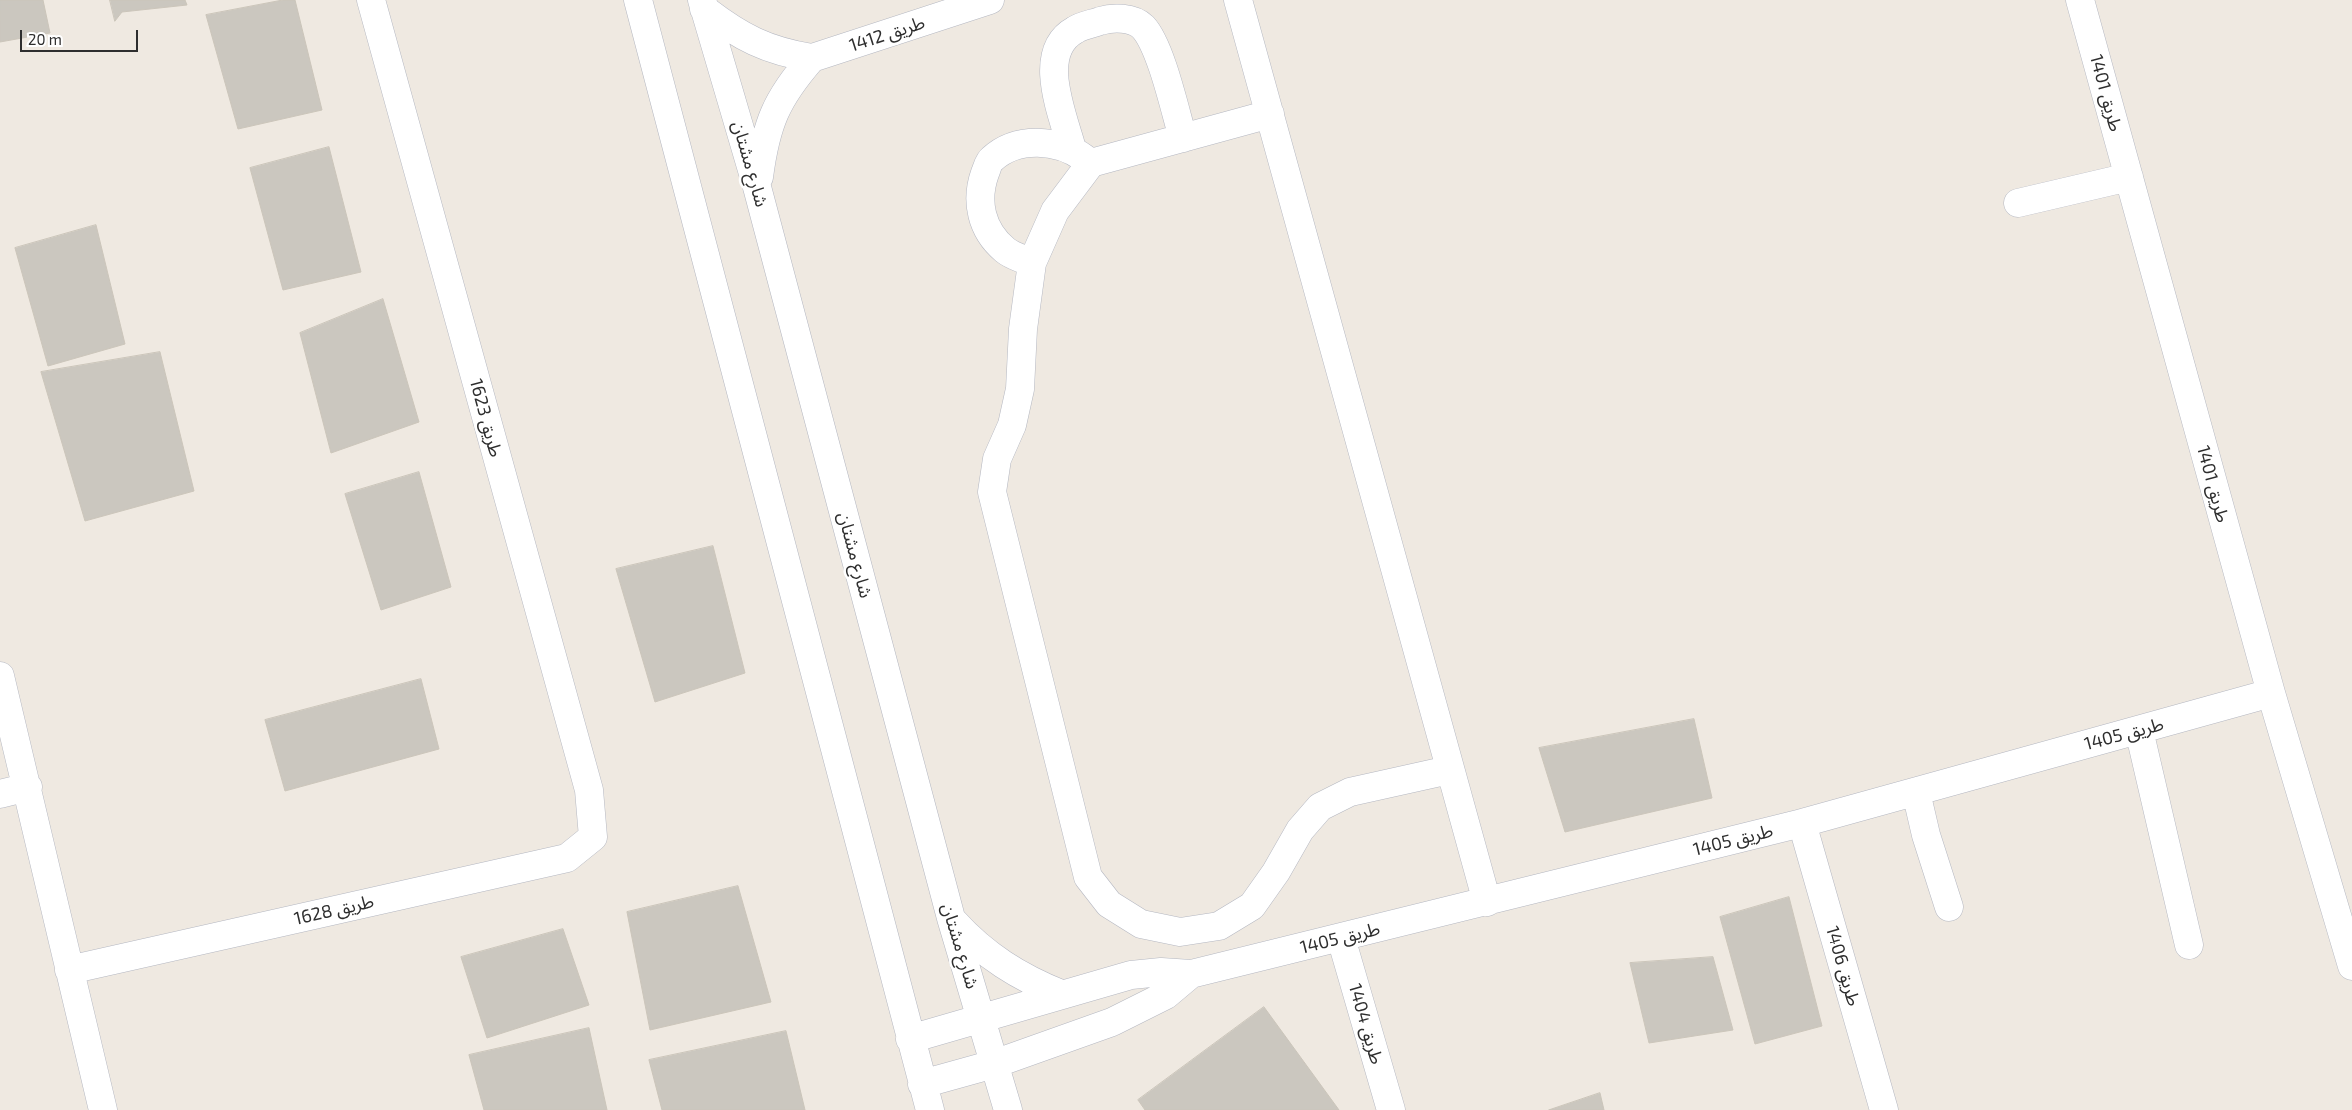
<!DOCTYPE html>
<html>
<head>
<meta charset="utf-8">
<style>
  body { margin:0 }
  #map { position:relative; width:2352px; height:1110px; overflow:hidden; background:#efe9e1; font-family:"Exo 2",sans-serif }
  canvas { display:block }
  .scale { position:absolute; left:20px; top:30px; width:118px; height:22px; box-sizing:border-box; border:2px solid #2e2e2e; border-top:0; padding-left:6px; font-size:15px; line-height:18px; white-space:nowrap; color:#2e2e2e; -webkit-text-stroke:4px #fff; paint-order:stroke }
</style>
</head>
<body>
<div id="map">
<canvas width="2352" height="1110"></canvas>
<div class="scale">20 m</div>
</div>
<script>
const context = document.querySelector('canvas').getContext('2d');
context.lineJoin = 'round';
function fill(path, color) {
  context.fillStyle = color;
  context.fill(path, 'evenodd');
}
function strokePath(path, color, width, dash) {
  context.strokeStyle = color;
  context.lineWidth = width;
  context.lineCap = dash ? 'butt' : 'round';
  context.setLineDash(dash || []);
  context.stroke(path);
}
function write(font, color, halo, rows, align = 'center') {
  context.font = font + ' "Exo 2","Noto Sans Arabic",sans-serif';
  context.lineWidth = 5;
  context.setLineDash([]);
  context.textBaseline = 'middle';
  context.strokeStyle = halo;
  context.fillStyle = color;
  for (const [text, x, y, turn = 0] of rows) {
    context.save();
    context.translate(x, y);
    context.rotate((+turn || 0) * Math.PI / 180);
    context.textAlign = isNaN(turn) ? turn : align;
    if (halo) context.strokeText(text, 0, 0);
    context.fillText(text, 0, 0);
    context.restore();
  }
}
const building = new Path2D(`
  M0 0H43L50 33 0 42Z
  M110 0H185L187 5 122 12 115 21Z
  M283 0H295L322 110 238 129 206 15Z
  M329 147 361 272 283 290 250 168Z
  M96 225 125 344 48 366 15 248Z
  M383 299 419 422 331 453 300 333Z
  M160 352 194 491 85 521 41 372Z
  M419 472 451 587 381 610 345 494Z
  M713 546 745 673 655 702 616 569Z
  M421 679 439 749 285 791 265 720Z
  M1694 719 1712 798 1565 832 1539 748Z
  M738 886 771 1002 650 1030 627 912Z
  M1789 897 1822 1026 1755 1044 1720 917Z
  M563 929 589 1005 487 1038 461 957Z
  M1713 957 1733 1030 1649 1043 1630 963Z
  M1264 1007 1339 1110H1145L1138 1100Z
  M589 1028 607 1110H484L469 1055Z
  M786 1031 805 1110H662L649 1060Z
  M1600 1093 1604 1110H1549Z`);
const minor = new Path2D(`
  M638 0 930 1110
  M702 0 757 187 951 918 1008 1110
  M1238 0 1487 902
  M2080 0 2271 693 2352 966
  M704 9C740 37 767 51 812 58L990 0
  M1270 114 1091 163 1055 211 1032 263 1023 329 1020 389 1012 425 997 459 992 492 1088 877 1109 904 1141 924 1180 932 1219 926 1252 906 1276 872 1300 830 1320 807 1350 792 1449 770
  M1072 149C1063 115 1035 52 1075 30 1082 25 1092 24 1100 21 1113 17 1133 17 1143 27 1161 46 1175 111 1183 138
  M759 177C766 124 776 99 812 58
  M2018 203 2129 177
  M1032 263C1024 259 1012 256 1005 250 981 230 975 201 985 173 987 169 988 162 992 159 1017 136 1058 139 1084 158
  M0 676 103 1110
  M2139 730 2189 945
  M1916 792 1926 835 1949 907
  M0 794 28 787
  M1802 823 1884 1110
  M954 922C985 956 1019 977 1061 994
  M1341 938 1391 1110
  M69 970 567 858 593 837 589 790 371 0
  M910 1039 1131 975 1161 972 1191 974 1802 823 2271 693
  M922 1084 994 1064 1112 1022 1166 995 1191 974`);
const streetNames = [
  ["طريق 1412",887,34,-18],
  ["طريق 1401",2106,93,75],
  ["شارع مشتان",750,164,74],
  ["طريق 1623",486,418,75],
  ["طريق 1401",2213,484,75],
  ["شارع مشتان",855,555,75],
  ["طريق 1405",2124,734,-15],
  ["طريق 1405",1733,840,-14],
  ["طريق 1628",334,910,-13],
  ["طريق 1405",1340,938,-14],
  ["شارع مشتان",960,946,73],
  ["طريق 1406",1843,966,74],
  ["طريق 1404",1366,1024,74]
];
fill(building, '#cbc7bf');
strokePath(building, '#cbc5ba', 1);
strokePath(minor, '#b4b7c1', 29);
strokePath(minor, '#fff', 28);
write('18px', '#2e2e2e', '#fff', streetNames);
</script>
</body>
</html>
